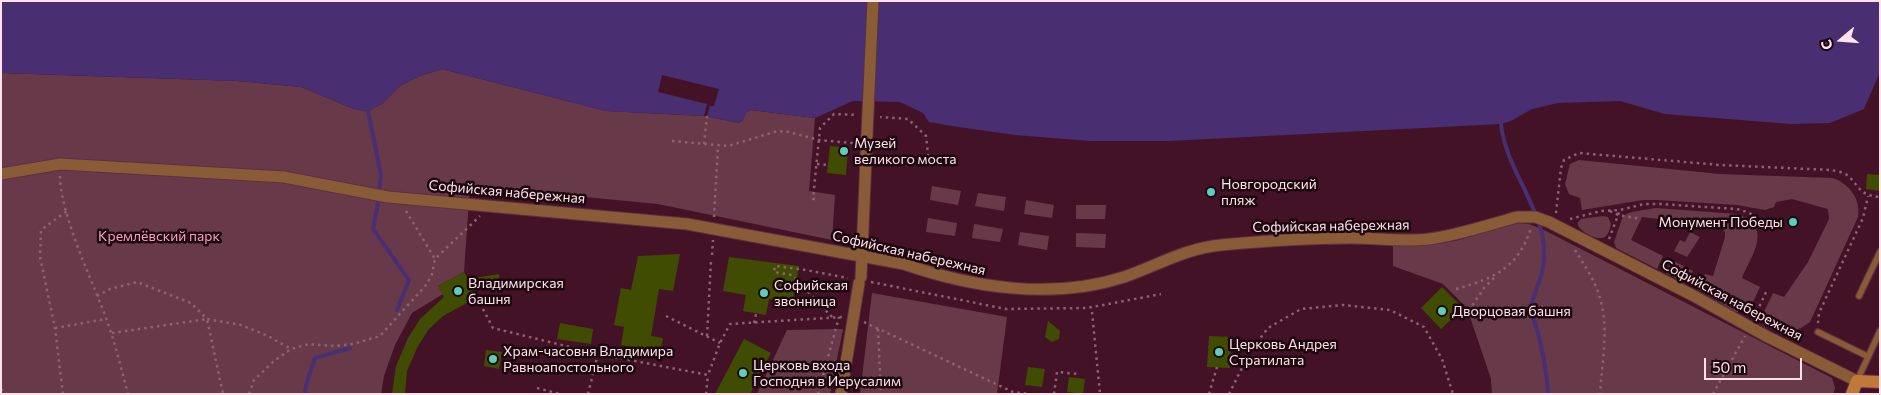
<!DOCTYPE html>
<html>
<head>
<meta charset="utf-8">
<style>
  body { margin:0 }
  #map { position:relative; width:1881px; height:395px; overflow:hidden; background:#441226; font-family:Commissioner,sans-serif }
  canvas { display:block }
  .frame { position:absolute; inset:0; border:2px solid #fee3ea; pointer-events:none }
  .north { position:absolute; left:1816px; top:15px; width:50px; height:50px; -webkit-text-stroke:4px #1d080f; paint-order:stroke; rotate:252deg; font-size:14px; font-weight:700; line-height:20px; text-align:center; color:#fee3ea }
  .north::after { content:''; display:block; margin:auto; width:18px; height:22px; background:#fee3ea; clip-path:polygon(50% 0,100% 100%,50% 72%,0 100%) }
  .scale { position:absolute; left:1704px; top:358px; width:98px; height:22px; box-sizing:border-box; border:2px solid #fee3ea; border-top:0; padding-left:6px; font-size:15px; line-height:18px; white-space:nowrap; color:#fee3ea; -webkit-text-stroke:4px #1d080f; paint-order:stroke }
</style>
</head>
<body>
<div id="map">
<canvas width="1881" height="395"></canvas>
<div class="frame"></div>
<div class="north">С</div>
<div class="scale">50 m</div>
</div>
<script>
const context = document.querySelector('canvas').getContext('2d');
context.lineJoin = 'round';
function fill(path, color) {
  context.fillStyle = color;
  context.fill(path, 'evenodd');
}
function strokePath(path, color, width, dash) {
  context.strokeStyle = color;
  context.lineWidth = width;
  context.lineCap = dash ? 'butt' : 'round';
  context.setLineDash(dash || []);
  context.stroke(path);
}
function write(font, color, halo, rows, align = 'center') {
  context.font = font + ' Commissioner,sans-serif';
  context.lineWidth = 5;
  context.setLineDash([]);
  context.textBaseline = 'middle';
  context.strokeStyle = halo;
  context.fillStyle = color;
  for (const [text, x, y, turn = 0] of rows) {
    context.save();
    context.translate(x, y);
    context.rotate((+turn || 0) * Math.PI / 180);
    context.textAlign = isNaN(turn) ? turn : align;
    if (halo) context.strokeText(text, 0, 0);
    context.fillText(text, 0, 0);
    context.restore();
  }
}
const green = new Path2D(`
  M442 69 606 111 704 116 739 123 743 120 746 112 751 110 815 118 809 191 835 195 832 240 658 204 470 186 464 272 438 286 443 294 412 313 395 345 384 376 381 394H1V73L237 81 301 87 354 109 368 111 383 103 400 86 420 76Z
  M1579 160 1720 174 1832 178C1849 183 1861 199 1858 217L1810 322 1801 328 1782 334 1763 325 1761 318 1773 293 1784 297 1808 262 1829 219 1828 209 1792 199 1776 202 1774 207 1765 210 1737 205 1657 200H1643L1582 210 1580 198 1569 194 1565 184 1570 164Z
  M932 186 961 191 958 205 930 200Z
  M978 193 1006 197 1004 211 975 206Z
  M1026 200 1054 205 1052 218 1024 214Z
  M1076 205H1106L1105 219H1076Z
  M1656 208 1737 214C1774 227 1752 254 1742 278L1760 287C1754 299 1752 311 1736 312L1697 289 1705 274 1713 276 1725 237V232L1721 227 1642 217 1631 240 1663 256 1657 269 1616 248 1614 242 1623 216 1631 212Z
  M1603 216 1608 217 1611 224C1610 228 1609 233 1606 236 1599 243 1582 232 1578 226V222L1581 219Z
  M928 218 957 223 955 236 926 232Z
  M1517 223 1529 224 1544 230 1832 378 1835 388 1833 394H1492L1491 379 1467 308 1443 284 1393 266V246L1429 245 1455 241Z
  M974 224 1003 229 1000 242 972 238Z
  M1020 232 1049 236 1047 250 1018 245Z
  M1690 232 1700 237 1687 257 1674 251 1680 240 1685 242Z
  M1076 233 1106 234 1105 248 1076 247Z
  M1672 260 1693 271 1687 284 1665 273Z
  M872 293 1007 317 997 394H860Z
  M843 329 830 394H757L787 330Z`);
const water = new Path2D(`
  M1 1H1880V72L1864 109 1830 123 1791 124 1665 114 1620 101 1558 103 1532 109 1511 121 1501 124 1169 141H1090L1015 135 952 126 929 122 923 113 900 102 853 101 815 118 751 110 746 112 743 120 739 123 704 116 606 111 442 69 420 76 400 86 383 103 368 111 354 109 301 87 237 81 1 73Z`);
const pier = new Path2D(`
  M662 75 719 89 714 106H710L707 116H704L707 104 658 92Z`);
const stream = new Path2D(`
  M368 111 381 175 377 209 373 229 409 280 397 310
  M1501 124C1505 163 1533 196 1542 234 1545 247 1545 266 1540 279 1537 289 1532 297 1532 308 1532 319 1538 330 1540 341 1544 358 1547 376 1548 394
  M305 394 306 385 315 358 350 348`);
const building = new Path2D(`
  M830 146 848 148 846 175 827 173Z
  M1867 174 1880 175V191L1866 189Z
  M680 254 673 291 659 289 651 336 663 338 660 353 621 345 624 327 614 325 621 288 631 290 638 256Z
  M729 257 799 266 792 304 769 299 766 315 743 311 746 295 723 291Z
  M464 272 468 279 499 274 500 284 473 288 478 297 443 316 429 329 418 346 407 371 405 394H392L396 366 408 338 420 319 444 297 438 286Z
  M1442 287 1463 308 1441 329 1421 308Z
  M1048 321 1060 331 1059 339 1052 342 1045 337Z
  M560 323 593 329 591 344 557 339Z
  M1209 336 1232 337 1230 368 1207 367Z
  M744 339 771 353 750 394H715Z
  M486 350 502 352 499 369 484 366Z
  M1028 367 1045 369 1042 387 1025 385Z
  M1069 377 1085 379 1083 394 1067 392Z`);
const path = new Path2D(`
  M672 141 728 146 778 131 789 132 819 140 852 143 856 145
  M704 144 707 116
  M878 156 886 159 929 163 926 136 908 119 880 117
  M817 164 828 165
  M60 176C61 214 87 269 101 305 113 334 120 364 128 394
  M815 199H813L820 128 834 114 857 115
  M406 211 435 259
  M1610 211 1618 215 1641 219
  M1556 213 1561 168 1564 160 1579 153 1720 165 1831 170C1836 171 1843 172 1847 175 1861 187 1858 195 1880 197
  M714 217 718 146
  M1570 219 1601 211 1620 210 1644 204H1660L1737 209 1747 212 1767 222
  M1609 239 1620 210
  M1575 250C1584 265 1595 280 1600 298 1609 329 1602 362 1600 394
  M712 255 713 240
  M1662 267 1667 258
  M871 282 1006 309 1087 308 1161 294
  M1456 289C1495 278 1518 268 1531 228
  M97 296 110 289 137 282 191 303 207 319 241 325 268 336 291 349
  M483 309 493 328 598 354
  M1092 312 1100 394
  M666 316 720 343
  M1465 316 1484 288 1496 276
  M832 317 792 275 774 272 775 266 806 270 848 278
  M1754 318 1767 290
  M864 322 1013 392 1029 394
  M754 323 756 314
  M1818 323 1819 313 1863 218 1868 196
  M55 328 106 319
  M878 329 881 394
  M112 333 207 319 223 394
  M707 336 711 261
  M537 388 560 394
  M1 389 7 394
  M63 394 55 328 40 257 41 230 67 211
  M249 394 254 380 274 361 291 349 309 344 335 346 353 344 380 336 427 284 432 274 435 259 480 216
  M588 394 598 354 708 375 720 343 730 324 842 317
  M706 394 708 375
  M818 394 839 317
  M1054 394 1057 372 1078 374
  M1209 394 1217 367
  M1229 394 1250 352 1268 328 1301 309 1343 305 1390 310 1424 327 1442 359 1453 394
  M1713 394 1745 336`);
const lane = new Path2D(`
  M1859 296 1880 252
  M1818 332 1867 356
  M1857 381 1880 331`);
const street = new Path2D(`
  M1 174 60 164 284 177 388 197 687 224 904 264C973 288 1053 300 1124 277 1156 266 1186 248 1221 245 1264 241 1307 238 1350 238 1376 238 1403 242 1429 239 1459 235 1488 225 1517 217H1535L1549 222 1694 296 1766 336 1857 381
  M861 277 867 134
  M841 394 859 283`);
const secondary = new Path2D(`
  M1852 394 1857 381 1880 382`);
const streetBridge = new Path2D(`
  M867 134 873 1`);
const markers = [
  [844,151,5,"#5dceb9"],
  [1211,192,5,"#5dceb9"],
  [1793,222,5,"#5dceb9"],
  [458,291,5,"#5dceb9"],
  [764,293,5,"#5dceb9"],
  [1442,311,5,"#5dceb9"],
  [1219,352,5,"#5dceb9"],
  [493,359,5,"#5dceb9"],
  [743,373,5,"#5dceb9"]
];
const poiNames = [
  ["Музей",854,143],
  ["великого моста",854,159],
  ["Новгородский",1221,184],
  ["пляж",1221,200],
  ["Монумент Победы",1783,222,"right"],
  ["Владимирская",468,283],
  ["башня",468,299],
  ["Софийская",774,285],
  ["звонница",774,301],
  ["Дворцовая башня",1452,311],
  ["Церковь Андрея",1229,344],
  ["Стратилата",1229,360],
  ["Храм-часовня Владимира",503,351],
  ["Равноапостольного",503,367],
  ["Церковь входа",753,365],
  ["Господня в Иерусалим",753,381]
];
const streetNames = [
  ["Софийская набережная",507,192,5],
  ["Софийская набережная",1331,226,-1],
  ["Софийская набережная",909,253,13],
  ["Софийская набережная",1732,300,28]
];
const parkNames = [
  ["Кремлёвский парк",159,236]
];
fill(green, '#683a49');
fill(water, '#492e72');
fill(pier, '#441226');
strokePath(stream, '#492e72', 4);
fill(building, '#404c01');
strokePath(lane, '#5e2f41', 8);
strokePath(street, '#5e2f41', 13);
strokePath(secondary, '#5e2f41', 14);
strokePath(path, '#8b6271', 2.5, [2.5, 4]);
strokePath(lane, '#895c37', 5.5);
strokePath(street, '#895c37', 11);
strokePath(secondary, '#c0793a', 12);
strokePath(streetBridge, '#5e2f41', 13, []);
strokePath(streetBridge, '#895c37', 11);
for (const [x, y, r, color] of markers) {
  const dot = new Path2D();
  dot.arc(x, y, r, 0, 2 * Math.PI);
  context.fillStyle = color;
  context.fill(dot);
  strokePath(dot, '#1d080f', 2);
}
write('14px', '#fee3ea', '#1d080f', poiNames, 'left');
write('14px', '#fee3ea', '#1d080f', streetNames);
write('14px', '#fc9fbd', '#1d080f', parkNames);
</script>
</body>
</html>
